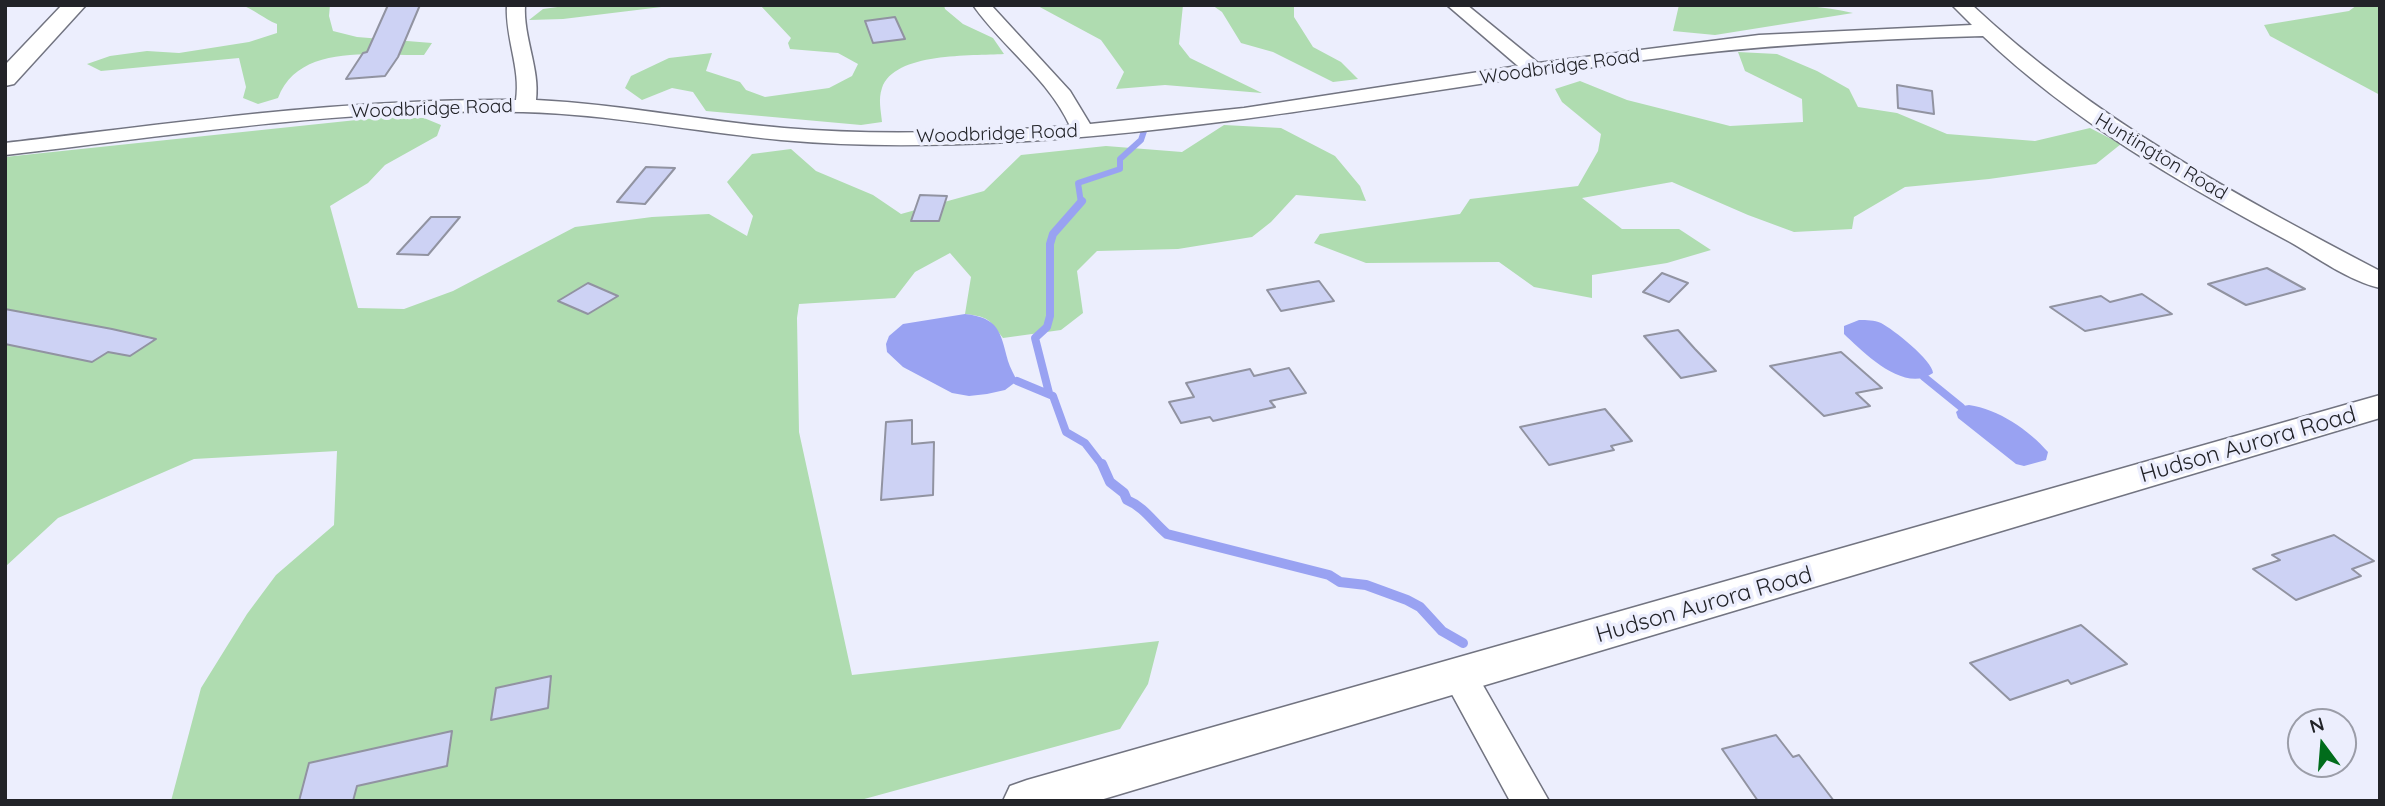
<!DOCTYPE html>
<html>
<head>
<meta charset="utf-8">
<style>
  body { margin:0 }
  #map { position:relative; width:2385px; height:806px; overflow:hidden; background:#eceefd; font-family:Quicksand,sans-serif }
  canvas { display:block }
  .frame { position:absolute; inset:0; border:7px solid #222328; pointer-events:none }
  .north { position:absolute; left:2287px; top:708px; width:70px; height:70px; box-sizing:border-box; background:#eceefd; border:2px solid #9b9da8; border-radius:50%; rotate:344deg; font-size:19px; font-weight:700; line-height:28px; text-align:center; color:#222328 }
  .north::after { content:''; display:block; margin:auto; width:24px; height:32px; background:#016c1b; clip-path:polygon(50% 0,100% 100%,50% 72%,0 100%) }
</style>
</head>
<body>
<div id="map">
<canvas width="2385" height="806"></canvas>
<div class="frame"></div>
<div class="north">N</div>
</div>
<script>
const context = document.querySelector('canvas').getContext('2d');
context.lineJoin = 'round';
function fill(path, color) {
  context.fillStyle = color;
  context.fill(path, 'evenodd');
}
function strokePath(path, color, width, dash) {
  context.strokeStyle = color;
  context.lineWidth = width;
  context.lineCap = dash ? 'butt' : 'round';
  context.setLineDash(dash || []);
  context.stroke(path);
}
function write(font, color, halo, rows, align = 'center') {
  context.font = font + ' Quicksand,sans-serif';
  context.lineWidth = 7;
  context.setLineDash([]);
  context.textBaseline = 'middle';
  context.strokeStyle = halo;
  context.fillStyle = color;
  for (const [text, x, y, turn = 0] of rows) {
    context.save();
    context.translate(x, y);
    context.rotate((+turn || 0) * Math.PI / 180);
    context.textAlign = isNaN(turn) ? turn : align;
    if (halo) context.strokeText(text, 0, 0);
    context.fillText(text, 0, 0);
    context.restore();
  }
}
const green = new Path2D(`
  M241 5H330L329 16 333 31 357 37 432 43 424 55C375 56 299 42 278 98L258 104 243 98 246 87 239 58 101 71 87 64 110 56 147 51 179 53 249 42 277 33V24C264 19 254 9 241 5Z
  M572 5H678L563 19 529 20 543 9Z
  M760 5H944L945 9 963 24 993 38 1004 54C972 56 894 52 882 88 878 99 881 111 882 122L861 125 706 111 693 92 672 88 642 100 625 88 631 76 669 58 712 53 706 71 740 82 746 90 765 97 829 88 852 76 858 64 838 53 790 49 788 43 791 38Z
  M1036 5H1183L1179 44 1190 58 1262 93 1165 85 1116 89 1124 72 1101 40Z
  M1212 5H1294V17L1313 47 1341 62 1358 79 1333 82 1273 52 1241 43 1222 12Z
  M1679 5C1737 5 1797 0 1853 13L1715 35 1673 31Z
  M2357 5H2380V95L2270 36 2264 25 2349 11Z
  M1738 52 1777 54 1817 71 1849 89 1858 107 1897 113 1947 134 2035 141 2090 128 2121 144 2096 164 1989 179 1905 187 1854 217 1852 229 1794 232 1748 215 1672 182 1582 198 1622 229H1679L1711 250 1667 263 1592 275V298L1534 287 1499 262 1366 263 1314 243 1320 234 1460 214 1470 199 1578 186 1598 151 1601 134 1562 102 1555 89 1580 81 1627 100 1730 126 1803 122 1802 99 1745 71Z
  M385 117 424 118 441 125 437 136 385 165 368 183 330 206 358 308 404 309 453 291 575 227 652 217 709 214 747 236 753 216 727 182 752 154 791 149 816 171 873 195 901 214 984 191 1021 155 1106 146 1182 152 1224 125 1281 128 1335 156 1360 186 1366 201 1296 195 1271 222 1252 237 1178 249 1097 251 1077 271 1083 313 1061 330 1003 338C989 319 989 317 965 314L971 277 950 253 915 272 895 298 799 304 797 318 799 432 852 675 1159 641 1148 684 1120 729 857 801H171L201 688 247 614 276 575 334 525 337 451 194 459 58 518 5 567V157Z`);
const water = new Path2D(`
  M965 314C999 318 1000 331 1008 361 1010 368 1014 374 1017 381L1005 390 987 394 969 396 952 393 903 367 887 352 886 344 889 336 903 324Z
  M1859 320C1867 320 1874 320 1881 323 1893 329 1933 361 1933 373 1904 394 1863 352 1844 334V326Z
  M1969 405C1998 409 2029 430 2048 452L2046 460 2024 466 2016 464 1958 418 1956 412 1963 406Z`);
const streamFar2 = new Path2D(`
  M1081 203 1078 183 1120 169V159L1141 140 1144 131`);
const streamFar1 = new Path2D(`
  M1924 377 1961 407
  M1017 381 1053 396 1066 432 1085 443 1102 465
  M1049 393 1035 338 1047 327 1050 316V244L1053 234 1082 201`);
const stream = new Path2D(`
  M1102 464 1110 482 1124 493 1127 500C1144 507 1153 522 1167 534L1329 575 1340 582 1366 585 1407 600 1420 607 1442 631 1463 643`);
const building = new Path2D(`
  M388 5H420L398 57 385 76 346 79 363 53 367 52Z
  M895 17 905 39 873 43 865 21Z
  M1897 85 1932 91 1934 114 1898 108Z
  M646 167 675 168 645 204 617 202Z
  M920 195 947 196 939 221H911Z
  M431 217H460L428 255 397 254Z
  M2267 268 2305 289 2246 305 2208 284Z
  M1662 273 1688 283 1669 302 1643 292Z
  M1319 281 1334 301 1281 311 1267 290Z
  M588 283 618 296 588 314 558 301Z
  M2142 294 2172 314 2085 331 2050 307 2101 296 2110 302Z
  M5 309 112 329 156 339 130 356 108 352 92 362 5 344Z
  M1678 330 1695 349 1716 371 1681 378 1644 336Z
  M1841 352 1882 388 1856 393 1870 406 1824 416 1770 366Z
  M1289 368 1306 393 1270 401 1275 407 1213 421 1210 417 1181 423 1169 402 1194 397 1186 383 1250 369 1254 376Z
  M1605 409 1632 441 1611 446 1614 450 1549 465 1520 427Z
  M912 420V444L934 442 933 495 881 500 886 422Z
  M2334 535 2374 561 2352 569 2361 576 2296 600 2253 569 2280 560 2272 555Z
  M2081 625 2127 664 2071 684 2068 680 2010 700 1970 663Z
  M551 676 548 708 491 720 496 688Z
  M452 731 447 766 357 786 353 801H299L309 763Z
  M1776 735 1793 757 1799 755 1834 801H1758L1722 749Z`);
const minor = new Path2D(`
  M507 5H525C523 37 540 69 536 100 619 104 701 121 784 128 879 136 975 132 1070 126 1048 78 1003 48 973 5H991L1070 91 1090 124 1244 108 1518 66 1447 5H1467L1538 63 1759 35 1972 25 1952 5H1972C2095 120 2232 193 2380 271V288C2349 281 2318 258 2290 242 2182 184 2072 121 1983 36 1869 39 1757 45 1644 60 1433 88 1224 130 1011 142 934 146 857 147 781 140 695 132 609 114 523 112 349 107 177 135 5 155V143C175 123 344 98 516 100 521 69 505 37 507 5Z
  M1460 662 1472 666 1549 801H1510L1442 676 1448 666Z`);
const tertiary = new Path2D(`
  M62 5H86L14 84 5 86V65Z
  M2380 395V418L1097 801H1003L1010 786 1027 780Z`);
const farStreetnames = [
  ["Woodbridge Road",1560,67,-8],
  ["Woodbridge Road",432,109,-2],
  ["Woodbridge Road",997,134,-2],
  ["Huntington Road",2161,157,31]
];
const streetNames = [
  ["Hudson Aurora Road",2248,445,-16],
  ["Hudson Aurora Road",1704,605,-16]
];
fill(green, '#afdcb0');
fill(water, '#99a2f2');
strokePath(streamFar2, '#99a2f2', 6);
strokePath(streamFar1, '#99a2f2', 8);
strokePath(stream, '#99a2f2', 10);
fill(building, '#cdd2f4');
strokePath(building, '#9193a1', 2);
strokePath(minor, '#727481', 3);
strokePath(tertiary, '#727481', 3);
fill(minor, '#fff');
fill(tertiary, '#fff');
write('19px', '#222328', '#eceefd', farStreetnames);
write('23px', '#222328', '#eceefd', streetNames);
</script>
</body>
</html>
